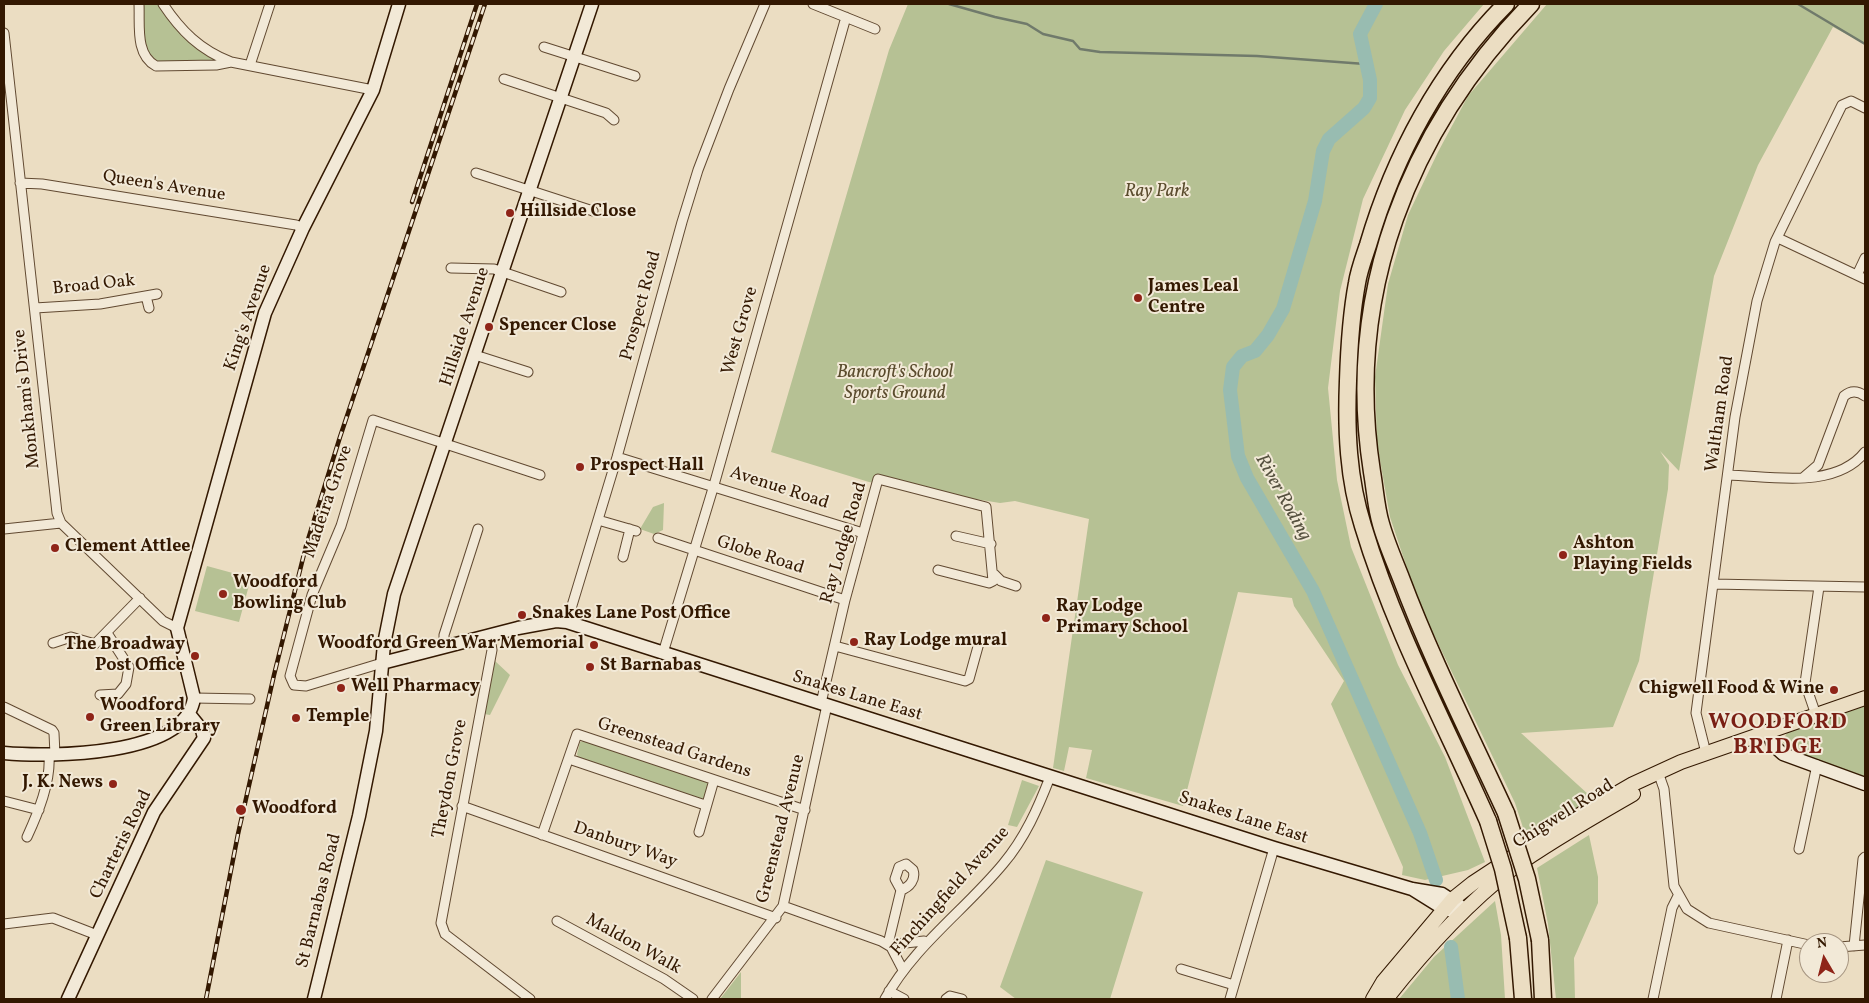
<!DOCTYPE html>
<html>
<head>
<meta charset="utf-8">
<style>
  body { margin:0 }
  #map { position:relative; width:1869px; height:1003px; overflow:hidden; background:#ebddc2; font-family:Vollkorn,serif }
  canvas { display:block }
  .frame { position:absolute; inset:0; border:5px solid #331801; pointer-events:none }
  .north { position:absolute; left:1799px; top:933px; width:50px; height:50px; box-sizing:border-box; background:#f2e9d7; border:1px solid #a69581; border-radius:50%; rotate:352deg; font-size:14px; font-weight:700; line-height:20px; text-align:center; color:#331801 }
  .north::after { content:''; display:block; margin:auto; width:18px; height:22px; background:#8f2418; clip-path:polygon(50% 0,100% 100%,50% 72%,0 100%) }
</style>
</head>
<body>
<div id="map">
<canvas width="1869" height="1003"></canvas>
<div class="frame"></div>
<div class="north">N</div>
</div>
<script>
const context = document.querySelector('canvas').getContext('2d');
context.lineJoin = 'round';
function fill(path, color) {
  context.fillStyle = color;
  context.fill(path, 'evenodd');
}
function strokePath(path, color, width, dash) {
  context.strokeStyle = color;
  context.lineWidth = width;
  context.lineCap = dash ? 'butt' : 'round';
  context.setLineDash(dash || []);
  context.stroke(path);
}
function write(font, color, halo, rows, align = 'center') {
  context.font = font + ' Vollkorn,serif';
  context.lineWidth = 4;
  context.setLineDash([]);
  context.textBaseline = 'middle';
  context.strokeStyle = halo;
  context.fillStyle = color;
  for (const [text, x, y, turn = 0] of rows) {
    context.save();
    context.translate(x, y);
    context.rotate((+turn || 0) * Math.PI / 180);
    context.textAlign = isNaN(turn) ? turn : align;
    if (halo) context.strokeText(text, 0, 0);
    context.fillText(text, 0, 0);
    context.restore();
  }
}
const green = new Path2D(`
  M143 4H159L220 63 156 62 145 47Z
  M908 4H1484L1444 51 1405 110 1363 199 1340 291 1328 388 1337 480 1351 547 1398 665 1445 757 1485 862 1468 870 1425 880 1402 875 1403 867 1331 704 1344 681 1294 606 1292 598 1238 592 1183 806 1086 778 1092 750 1069 747 1064 771 1053 768 1089 519 1015 501 1000 503 869 482 771 452 889 50Z
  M1547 4H1865V44L1833 27 1758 165 1714 276 1679 471 1660 451 1669 465 1668 489 1639 661 1613 727 1521 733 1589 795V803L1527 840 1515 803 1419 604 1390 517 1377 443 1375 377 1388 284 1408 215 1438 152 1468 96Z
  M664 503 663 530 654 534 640 529 653 507Z
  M207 566 251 578 239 622 195 611Z
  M495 661 510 675 490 715 484 714Z
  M1865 706V780L1789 750 1782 741 1787 733Z
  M589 740 711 782 704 802 578 758 577 754 580 742Z
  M1022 780 1039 786 1017 827 1008 825Z
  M1589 835 1598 877V903L1574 958 1575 999H1556L1548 924 1537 868Z
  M1046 860 1143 892 1110 999H1016L1000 987Z
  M1495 901 1501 935 1505 999H1399L1434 957Z
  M741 972V999H720Z`);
const stream = new Path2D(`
  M949 4 995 17 1027 24 1043 34 1073 41 1080 49 1100 52 1257 56 1365 64
  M1798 4 1865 44`);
const river = new Path2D(`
  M1376 4 1360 34 1370 80V98L1364 108 1329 139 1323 151 1315 201 1283 309 1268 335 1255 351 1242 356 1233 367 1230 390 1238 456 1247 478 1313 591 1420 833 1436 880
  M1451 947 1458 999`);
const street = new Path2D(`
  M139 4C140 25 135 55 156 66L216 65 231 62 373 90
  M163 4C181 31 200 50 231 62
  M813 4 875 29
  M4 33 57 513 61 523
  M544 47 635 76
  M250 65 270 4
  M504 79 606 113 614 120
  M476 173 593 211
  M20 183 42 184 296 225 303 228
  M1778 238 1865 279
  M451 268 494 269 561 292
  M1857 275 1865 258
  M146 296 149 308
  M35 308 100 304 157 294
  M475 355 528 372
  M617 457 863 533
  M1728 475C1771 476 1835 490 1865 452
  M1804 477 1818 465 1844 396C1851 390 1858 391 1865 396
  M598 520 636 531
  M4 529 61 523 163 621 177 628
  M956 536 991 544
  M658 538 845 600
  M623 557 630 529
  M994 574 1001 581 1016 586
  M1713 584 1865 587
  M567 622 617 457 682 222 698 170 729 89 765 4
  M490 637 492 650 441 923 445 934 530 999
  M53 643 71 637 95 644 140 598
  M835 646 965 681 969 679 979 643
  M444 647V635L478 529
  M663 653 714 485 846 17
  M382 663 306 686 294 685 290 676 312 595 341 526 373 420 540 475
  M100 695 118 694 126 684 129 667 107 633
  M194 698 250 699
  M821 703 845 600 878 479 986 507 993 581 989 583 938 570
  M4 707 52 730 54 733 55 755
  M1816 715 1805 683 1819 587
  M1706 753 1696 713 1735 417 1757 301 1775 242 1842 105 1851 101 1865 108
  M569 759 705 805
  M1658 772 1664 789 1674 886 1687 909 1709 923 1809 945
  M4 801 39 810
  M462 806 776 918
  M699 832 714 780
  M542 835 577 734 805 810
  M27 837C38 813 51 782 49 755
  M1799 849 1817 765
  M906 864 913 870C916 879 910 887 901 890L895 879 899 867Z
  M783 906 881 941 891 947 896 944 924 941 926 943
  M557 921 664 979 693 999
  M4 924 53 918 97 935
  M888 944 901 890
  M1854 946 1863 859 1865 857
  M891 947 903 970
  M1839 947 1865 945
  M1181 969 1234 985
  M889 991 904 999
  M712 999 783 906 827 705
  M885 999C914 946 965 910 1003 864 1025 838 1038 808 1050 777
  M946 999 950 996 962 999
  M1230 999 1274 848
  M1653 999 1672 908 1678 896
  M1776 999 1788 940`);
const secondary = new Path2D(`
  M382 663 518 628 556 621 567 622 1274 848 1412 889 1442 894 1459 905 1462 913 1444 909 1412 889
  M1767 731 1774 746 1783 754 1865 784
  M4 753C49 757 186 757 194 698L177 628 265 313 303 228 373 90 399 4
  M68 999 154 812 204 738 202 730 189 714
  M314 999 359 816 376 731 384 644 394 594 592 4`);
const primary = new Path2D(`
  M1373 999 1383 982 1453 899 1473 883 1552 831 1633 784 1681 762 1865 698
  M1386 999C1423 952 1465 905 1513 868 1549 842 1595 816 1633 794`);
const highway = new Path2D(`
  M1506 813C1470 735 1431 658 1401 578 1394 560 1386 542 1381 524 1376 508 1375 489 1372 472 1344 294 1408 131 1531 4
  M1488 821C1445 724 1394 629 1363 526 1348 479 1346 430 1348 381 1349 349 1351 315 1357 283 1359 270 1364 257 1368 245 1394 156 1440 70 1506 4
  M1518 938 1523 999
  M1540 940 1543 999`);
const rail = new Path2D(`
  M412 202 477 4
  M206 999 238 834 274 675 306 546 340 437 485 4`);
const highwayBridge = new Path2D(`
  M1506 813 1527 879 1540 940
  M1488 821 1503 869 1518 938`);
const markers = [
  [510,213,5,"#8f2418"],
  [1138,298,5,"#8f2418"],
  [489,327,5,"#8f2418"],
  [580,467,5,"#8f2418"],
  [55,548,5,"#8f2418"],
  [1563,555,5,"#8f2418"],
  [223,594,5,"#8f2418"],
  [522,615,5,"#8f2418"],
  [1046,618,5,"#8f2418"],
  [854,642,5,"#8f2418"],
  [594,645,5,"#8f2418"],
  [195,656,5,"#8f2418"],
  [590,667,5,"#8f2418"],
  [341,688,5,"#8f2418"],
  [1834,690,5,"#8f2418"],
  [90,717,5,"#8f2418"],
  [296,718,5,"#8f2418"],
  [113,784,5,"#8f2418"],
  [241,810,6,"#8f2418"]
];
const streetNames = [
  ["Queen's Avenue",164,187,9],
  ["Broad Oak",94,286,-6],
  ["Prospect Road",642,306,-75],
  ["King's Avenue",249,318,-71],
  ["Hillside Avenue",466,327,-72],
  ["West Grove",741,331,-74],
  ["Monkham's Drive",28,399,-96],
  ["Waltham Road",1721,414,-82],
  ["Avenue Road",779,489,18],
  ["Madeira Grove",329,502,-71],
  ["Ray Lodge Road",845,543,-74],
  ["Globe Road",760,556,18],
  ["Snakes Lane East",857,697,17],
  ["Greenstead Gardens",674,749,18],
  ["Theydon Grove",451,779,-79],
  ["Chigwell Road",1564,815,-32],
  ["Snakes Lane East",1243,819,18],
  ["Greenstead Avenue",782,829,-76],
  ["Charteris Road",122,845,-64],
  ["Danbury Way",625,846,19],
  ["Finchingfield Avenue",951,892,-48],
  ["St Barnabas Road",320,901,-76],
  ["Maldon Walk",633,945,29]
];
const parkNames = [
  ["Ray Park",1157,193],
  ["Bancroft's School",895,374],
  ["Sports Ground",895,395]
];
const poiNames = [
  ["Hillside Close",520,213],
  ["James Leal",1148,288],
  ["Centre",1148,309],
  ["Spencer Close",499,327],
  ["Prospect Hall",590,467],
  ["Ashton",1573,545],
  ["Playing Fields",1573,566],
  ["Clement Attlee",65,548],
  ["Woodford",233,584],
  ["Bowling Club",233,605],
  ["Ray Lodge",1056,608],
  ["Primary School",1056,629],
  ["Snakes Lane Post Office",532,615],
  ["Ray Lodge mural",864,642],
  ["Woodford Green War Memorial",584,645,"right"],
  ["The Broadway",185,646,"right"],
  ["Post Office",185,667,"right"],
  ["St Barnabas",600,667],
  ["Well Pharmacy",351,688],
  ["Chigwell Food & Wine",1824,690,"right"],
  ["Woodford",100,707],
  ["Green Library",100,728],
  ["Temple",306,718],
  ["J. K. News",103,784,"right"],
  ["Woodford",252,810]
];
const waterNames = [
  ["River Roding",1282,498,61]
];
const districtNames = [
  ["WOODFORD",1778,724],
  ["BRIDGE",1778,749]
];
fill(green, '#b6c194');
strokePath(stream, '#707a6b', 2.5);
strokePath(river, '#98bcb1', 14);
strokePath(street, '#614931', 11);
strokePath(secondary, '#331801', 15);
strokePath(primary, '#331801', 16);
strokePath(highway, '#331801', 19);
strokePath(street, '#f2e9d7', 9);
strokePath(secondary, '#f2e9d7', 12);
strokePath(primary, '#ebddc2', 14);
strokePath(highway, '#ebddc2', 16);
strokePath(rail, '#331801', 4.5);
strokePath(rail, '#f2e9d7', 2.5, [8]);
strokePath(highwayBridge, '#331801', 19, []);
strokePath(highwayBridge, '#ebddc2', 16);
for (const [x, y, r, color] of markers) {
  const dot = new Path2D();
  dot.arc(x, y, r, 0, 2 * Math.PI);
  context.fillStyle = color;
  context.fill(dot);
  strokePath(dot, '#f2e9d7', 2);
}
write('18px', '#331801', '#f2e9d7', streetNames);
write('italic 18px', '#5a4b2d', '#f2e9d7', parkNames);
write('bold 18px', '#331801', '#f2e9d7', poiNames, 'left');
write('italic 19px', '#56513f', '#f2e9d7', waterNames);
context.letterSpacing = '1px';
write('bold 22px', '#7a1f14', '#f2e9d7', districtNames);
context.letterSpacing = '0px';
</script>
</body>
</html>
